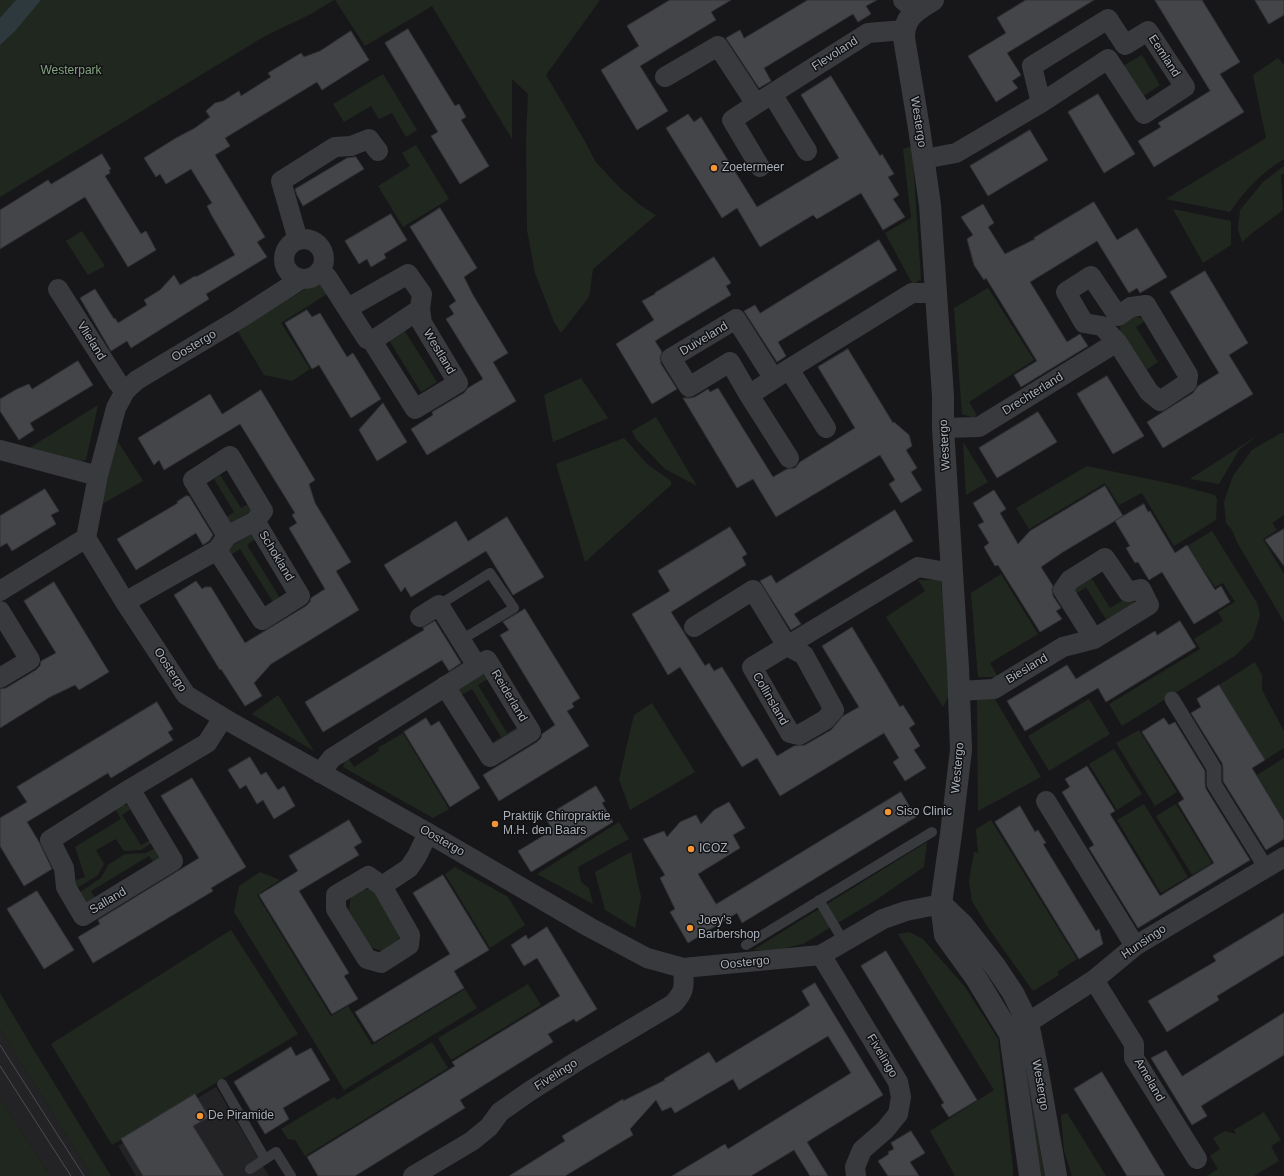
<!DOCTYPE html>
<html>
<head>
<meta charset="utf-8">
<style>
  body { margin:0 }
  canvas { display:block; background:#171719 }
</style>
</head>
<body>
<canvas width="1284" height="1176"></canvas>
<script>
const context = document.querySelector('canvas').getContext('2d');
context.lineJoin = 'round';
function fill(path, color) {
  context.fillStyle = color;
  context.fill(path, 'evenodd');
}
function strokePath(path, color, width, dash) {
  context.strokeStyle = color;
  context.lineWidth = width;
  context.lineCap = dash ? 'butt' : 'round';
  context.setLineDash(dash || []);
  context.stroke(path);
}
function write(font, color, halo, rows, align = 'center') {
  context.font = font + ' Helvetica,sans-serif';
  context.lineWidth = 3;
  context.setLineDash([]);
  context.textBaseline = 'middle';
  context.strokeStyle = halo;
  context.fillStyle = color;
  for (const [text, x, y, turn = 0] of rows) {
    context.save();
    context.translate(x, y);
    context.rotate((+turn || 0) * Math.PI / 180);
    context.textAlign = isNaN(turn) ? turn : align;
    if (halo) context.strokeText(text, 0, 0);
    context.fillText(text, 0, 0);
    context.restore();
  }
}
const built = new Path2D(`
  M0 1029 92 1176H50L0 1098Z
  M216 1087 269 1176H136L118 1146Z`);
const green = new Path2D(`
  M0 0H334L311 14 265 36 0 197Z
  M335 0H600L546 75 586 143 595 161 619 187 640 205 656 215 593 269 589 297 561 333 554 322 535 273 527 230 526 140 528 94 512 79V139L432 6 365 46Z
  M1142 55 1160 85 1142 97 1123 66Z
  M1278 58 1284 65V159C1262 172 1244 191 1230 212L1166 199 1266 138 1253 75Z
  M383 74 417 130 406 137 392 113 379 119 371 106 344 122 333 104Z
  M416 145 449 199 403 227 378 186 410 166 402 153Z
  M912 146 921 279 913 285 885 233 911 218 903 149Z
  M1284 166V174L1281 175 1283 210 1251 234 1242 242 1238 229 1240 210 1263 182Z
  M1173 209 1231 221V245L1203 263Z
  M82 231 105 266 88 275 66 241Z
  M314 284H322L327 294 281 323 310 369 292 381 264 375 237 330Z
  M988 288 1034 360 969 402 977 415 974 418 962 414 954 308Z
  M1135 316 1147 320 1136 327 1158 362 1145 371 1121 335 1120 326Z
  M404 330 437 382 421 392 389 340Z
  M581 378 608 418 553 442 544 395Z
  M98 405 86 460 77 462 26 450Z
  M656 417 697 486 665 469 636 439 632 431Z
  M1281 433H1284V515L1272 523 1277 530 1263 539 1284 574V622L1238 544 1232 530 1226 523 1224 502 1233 476 1252 450Z
  M1258 435 1239 450 1219 484 1190 479Z
  M624 438 647 464 671 481V485L585 562 556 464Z
  M117 440 143 481 102 504Z
  M963 442 988 482 966 495Z
  M1087 466 1177 485 1215 495 1217 499 1216 520 1174 546 1142 493 1119 505 1105 483 1029 529 1016 508Z
  M220 475 241 508 252 502V510L231 523 224 519 234 512 214 479Z
  M1212 531 1257 603 1260 615 1253 638 1235 656 1122 726 1109 704 1200 649 1194 639 1223 621 1218 612 1235 602 1223 583 1215 587 1187 546Z
  M251 534 257 538 247 545 280 598 273 602 240 549 229 556 228 548Z
  M1001 574 1038 634 990 663 998 677H978L971 593Z
  M1091 577 1110 608 1128 597 1132 598 1134 601 1133 605 1107 621 1086 587 1076 594 1074 590 1076 585Z
  M918 580H941L950 694 943 707 886 617 925 591Z
  M1255 662 1262 675V690L1284 731V748L1265 760 1219 685Z
  M481 672 486 673 489 678 478 685 507 733 518 727 519 731 494 747 490 744 501 737 472 689 461 695 457 690Z
  M278 695 314 751 252 714Z
  M993 696 1041 777 978 811 977 698Z
  M1089 699 1110 734 1049 771 1028 736Z
  M652 703 695 772 630 810 619 779 634 715Z
  M1139 730 1177 792 1155 806 1116 743Z
  M403 733 449 809 433 818 343 767 347 756 354 767 379 751 378 748Z
  M1114 749 1142 794 1117 810 1089 764Z
  M1284 758V820L1257 775Z
  M123 804 127 805 131 809 122 815 141 845 150 840 152 843 141 850 124 851 116 839 96 850 104 864 98 875 77 888 74 881 85 877 75 847 121 819 115 809Z
  M1144 804 1188 877 1161 893 1117 820Z
  M1176 804 1212 863 1192 875 1156 816Z
  M991 820 1077 959 1057 972 1059 975 1033 991 987 926 972 901 969 881 974 852 978 853 976 829Z
  M619 822 629 839 578 867 581 882 589 888 593 904 537 874Z
  M927 842 924 867 876 900 803 944 776 950H753Z
  M155 848 160 857 156 866 149 856 91 891 97 901 86 904 80 892 101 878 108 865 125 854 146 853Z
  M631 852 641 897 635 928 605 910 595 872Z
  M455 867 508 897 525 925 490 948 445 874Z
  M260 872 280 880 257 895 331 1016 348 1006 372 1045 465 989 477 1008 344 1090 234 912 239 886Z
  M371 889 378 892 400 929 398 942 382 951 370 947 349 910 351 897 364 890Z
  M231 930 298 1034 112 1145 51 1044Z
  M909 932 923 939 965 987 998 1039 1013 1168V1176H955L930 1131 994 1090 898 934Z
  M528 984 541 1005 451 1060 438 1038Z
  M0 993 32 1047 111 1176H92L0 1029Z
  M1021 1038 1025 1052 1044 1176H1037Z
  M432 1042 448 1068 305 1156 295 1140 288 1139 281 1129 334 1097 337 1100Z
  M0 1098 50 1176H0Z
  M1264 1112 1281 1140 1271 1146 1279 1161 1254 1176H1207L1218 1169 1210 1156 1220 1149 1213 1138 1225 1131 1236 1134 1234 1130Z
  M1067 1113 1106 1176H1072L1064 1151 1061 1115Z`);
const water = new Path2D(`
  M16 0H41L15 31 0 45V18Z`);
const building = new Path2D(`
  M670 0H731L711 12 716 20 640 66 668 111 637 130 601 70 639 46 627 26Z
  M808 0H877L866 6 871 14 858 22 853 14 764 68 771 81 759 88 726 38 740 30 744 38Z
  M1026 0H1094L1007 53 1021 75 1012 81 1018 88 996 102 968 56 1006 33 997 18Z
  M1155 0H1202L1240 62 1220 74 1244 112 1154 167 1138 141 1161 127 1158 123 1210 91Z
  M1255 0H1284V15L1269 24Z
  M408 29 455 106 459 104 466 117 461 120 489 166 460 184 431 136 438 132 385 43Z
  M351 31 369 60 322 90 317 82 225 138 230 146 215 155 265 237 257 242 267 257 206 294 209 299 131 348 127 341 111 351 80 298 95 289 114 319 115 318 118 323 147 305 144 300 160 290 174 275 180 285 195 276 196 277 235 255 212 216 207 206 212 203 191 169 166 184 160 174 156 177 144 158 176 138 195 128 210 117 206 111 215 103 223 101 239 91 241 96 271 77 268 73 301 53 304 57 320 51Z
  M831 76 880 156 882 154 894 174 888 177 899 195 893 199 905 217 883 230 861 193 817 219 813 215 760 247 737 208 722 218 666 128 688 114 694 122 701 117 757 207 839 158 801 95Z
  M1098 94 1135 154 1104 173 1068 112Z
  M1030 130 1048 160 988 196 970 166Z
  M102 154 111 169 109 170 110 173 105 176 141 234 146 231 156 250 128 267 85 197 0 249V210L48 180 51 184Z
  M356 157 364 169 303 206 297 195 295 189 347 158Z
  M1094 202 1117 240 1137 228 1167 277 1140 293 1137 288 1129 293 1097 241 1030 282 1067 342 1080 334 1088 346 1021 387 1014 375 1037 361 986 278 984 280 974 265 967 239 973 235 961 217 983 204 994 223 988 227 1005 254 1035 239 1034 238Z
  M440 208 477 268 464 277 473 295 508 353 493 362 516 401 427 455 411 429 433 415 432 412 464 393 468 388 483 379 446 319 454 314 449 306 456 301 410 227Z
  M391 214 407 240 384 254 386 258 371 267 367 259 359 264 345 241Z
  M879 240 897 270 778 342 786 356 777 362 744 311 755 305 760 313Z
  M714 257 731 283 726 286 731 295 676 328 655 341 662 352 660 358 661 364 677 389 652 404 616 344 654 320 642 301 655 294V293Z
  M1205 271 1248 343 1229 355 1253 394 1163 448 1147 422 1193 393 1198 386 1219 373 1170 292Z
  M307 310 312 317 320 313 347 357 353 353 381 399 351 418 319 365 312 369 285 323Z
  M848 349 893 423 894 422 909 435 912 446 906 450 917 468 911 472 922 490 901 503 889 484 895 480 880 455 776 517 753 479 737 488 683 398H690L695 397 708 389 710 392 718 388 773 477 787 469 795 468 800 462 855 428 818 367Z
  M78 361 93 385 30 423 34 430 19 440 0 411V399L17 389 29 384 32 389Z
  M1107 376 1144 436 1113 454 1077 394Z
  M261 390 315 480 309 484 315 503 351 562 336 571 359 610 271 664 254 683 262 696 245 706 221 669 220 670 174 595 196 581 202 589 205 587H211L245 643 306 606 310 602 311 598 325 589 289 528 297 523 292 515 295 513 240 424 164 470 159 460 154 465 138 438 210 394 222 414Z
  M383 403 407 442 377 461 359 430Z
  M1038 412 1057 442 997 478 979 448Z
  M1105 486 1123 516 1063 552 1041 567 1053 586 1052 590 1053 596 1061 608 1056 611 1062 619 1040 632 998 565 995 566 984 547 989 543 978 525 984 522 973 503 994 490 1006 509 1000 513 1018 544 1030 531Z
  M45 489 59 511 51 515 56 524 12 551 7 543 0 547V516Z
  M186 496H189L213 535 209 541 203 545 196 533 136 570 117 539 178 503 177 502Z
  M1144 504 1148 512 1150 511 1175 553 1187 545 1215 590 1221 586 1230 602 1194 624 1162 572 1149 580 1138 562 1135 563 1126 548 1130 546 1115 521Z
  M895 510 913 541 794 614 801 624 791 630 760 581 771 575 776 583Z
  M507 517 544 577 513 595 486 551 411 597 405 587 401 592 384 565 456 521 468 541Z
  M730 527 747 554 742 557 746 565 671 612 705 666 709 663 714 671 722 667 777 756 794 746 805 745 831 730 843 716 859 707 822 646 852 627 900 707 903 705 915 724 909 728 920 746 914 750 926 768 905 781 893 762 899 758 884 733 780 796 757 758 742 767 680 667 668 675 632 614 670 591 658 571Z
  M1284 529V566L1265 540Z
  M54 582 109 672 79 690 75 685 50 697 0 728V689L6 688 36 670 40 666 41 661 56 653 24 601Z
  M525 609 580 698 572 703 574 707 567 711 589 746 499 801 483 775 537 742 541 738 542 734 555 725 500 635 509 630 503 622Z
  M435 621 461 663 449 671 442 660 323 732 305 702 424 630 423 628Z
  M1180 621 1196 647 1106 702 1098 688 1025 731 1007 701 1067 665 1076 679 1155 631 1157 635Z
  M1219 685 1265 760 1252 768 1284 821V839L1266 850 1223 781V768L1222 763 1191 713 1201 707 1197 699Z
  M157 702 173 729 168 732 173 740 111 778 108 773 27 822 39 842 52 869 24 886 0 846V818L27 802 17 787Z
  M426 718 431 726 439 721 480 788 450 807 404 732Z
  M1164 718 1169 725 1175 722 1205 771V784L1206 789 1250 860 1138 928 1089 848 1094 845 1062 792 1070 787 1065 779 1087 766 1115 811 1110 814 1160 896 1214 863 1178 803 1184 799 1142 732Z
  M250 757 261 775 266 772 278 790 284 786 295 806 274 819 263 800 257 804 246 785 240 789 228 770Z
  M192 778 246 867 211 888 213 891 93 963 78 937 100 924 98 920 199 858 161 796Z
  M596 786 605 801 602 803 613 822 531 872 518 851 553 830 545 817Z
  M901 792 916 817 742 923 737 913 688 943 670 912 675 909 660 878 665 875 643 839 664 831 667 837 680 822 696 815 701 824 714 810 729 802 745 828 733 835 740 848 698 874 716 904Z
  M1020 806 1035 832 1038 830 1046 843 1043 844 1096 931 1099 929 1103 944 1079 959 995 822Z
  M349 820 362 842 354 847 359 855 299 891 349 973 344 976 358 999 332 1014 259 895 298 871 289 856Z
  M443 875 489 950 454 971 464 988 374 1042 355 1012 450 954 413 893Z
  M37 891 74 950 44 969 7 909Z
  M1284 913V955L1217 996 1219 1000 1167 1032 1148 1001 1216 961 1213 956Z
  M547 927 597 1009 576 1022 574 1019 548 1034 553 1042 460 1100 465 1108 355 1176H318L307 1157 455 1066 452 1062 560 996 537 958 524 966 511 945 526 935 528 939Z
  M886 951 977 1100 949 1117 941 1105 944 1103 861 966Z
  M815 983 883 1095 807 1142 828 1176H810L794 1150 751 1176H672L725 1144 728 1149 851 1073 828 1036 739 1090 733 1079 675 1113 671 1107 662 1111 656 1100 630 1129 633 1135 565 1176H509L565 1141 562 1136 623 1099V1101L665 1080 664 1079 709 1052 716 1063 795 1015 810 1005 802 991Z
  M1284 1013V1055L1201 1106 1207 1116 1192 1125 1151 1058 1166 1050 1182 1076Z
  M291 1047 296 1056 311 1048 330 1080 283 1108 289 1119 265 1134 234 1082Z
  M1102 1072 1165 1176H1127L1074 1089Z
  M195 1094 209 1117 193 1126 224 1176H143L121 1139Z
  M911 1131 925 1153 910 1162 919 1176H888L878 1161 889 1154 888 1152 894 1149 891 1143Z`);
const service = new Path2D(`
  M439 605 490 573 514 608 461 640
  M819 900 844 942
  M746 945 932 832
  M222 1084 265 1159
  M250 1169 276 1152 291 1176`);
const pedestrian = new Path2D(`
  M1172 699 1214 768V784L1266 868`);
const minor = new Path2D(`
  M903 0 916 11
  M665 77 718 46 756 104 868 33 904 30
  M772 94 807 151
  M756 104 732 120 760 167
  M924 159 956 153 1041 103 1108 59 1144 114 1185 87 1148 31 1125 45 1108 19 1032 66 1041 103
  M284 259a20 20 0 1 1 40 0a20 20 0 1 1-40 0Z
  M298 240 281 181 335 147 351 146 369 139 378 151
  M320 271 327 277 367 339 372 341 415 409 458 383 422 323 420 309 422 294 408 274 348 308
  M1091 276 1118 316 1131 307 1146 305 1188 375 1187 383 1160 401 1149 392 1117 342 1102 326 1084 323 1066 292Z
  M301 279 239 319 137 380 125 391 116 408 98 476 86 538 125 602 186 695 232 723 428 833 589 927 647 958 683 968 821 955 883 919 906 911 941 904
  M58 289 118 383 125 391
  M372 341 420 309
  M789 369 826 428
  M749 395 730 362 689 387 671 358 736 319 774 379
  M943 428 979 427 1117 342
  M0 450 98 476
  M789 458 749 395 789 369 912 293H936
  M227 536 255 521 263 511 230 456 193 480 227 536 217 550 262 620 300 596 255 521
  M0 591 86 538
  M125 602 217 550
  M0 611 30 660 0 678
  M420 617 439 605 477 666
  M694 627 753 590 787 646 804 655 834 710 825 720 799 735 790 733 752 667 918 567 952 573
  M959 691 994 689 1063 647 1094 639 1149 605 1141 589 1128 592 1105 558 1070 580 1063 590 1094 639
  M320 773 332 758 487 660 531 732 490 757 445 686
  M130 789 50 840 64 868 66 887 83 916 173 861 130 789 207 743 223 718
  M1046 801 1135 946
  M368 876 382 886 410 935 409 945 381 963 367 959 336 909V895Z
  M382 886 409 868 417 856 428 833
  M821 955 898 1082 901 1097 898 1114 885 1130 862 1150 855 1167 856 1176
  M1094 980 1134 1044V1058L1197 1159
  M1015 1031 1094 980 1135 946 1284 857
  M413 1176 472 1141 489 1127 500 1112 530 1091 579 1060 673 1004C686 990 684 986 683 968`);
const tertiary = new Path2D(`
  M933 0C916 11 904 16 904 38L919 128 930 205 943 396V428L958 668 961 750 951 834 941 904 945 935 976 978 1010 1034 1030 1176
  M941 904 963 925 995 966 1013 993 1028 1023 1037 1067 1056 1176`);
const tram = new Path2D(`
  M0 1045 84 1176
  M0 1066 71 1176`);
const markers = [
  [714,168,4,"#f59533"],
  [888,812,4,"#f59533"],
  [495,824,4,"#f59533"],
  [691,849,4,"#f59533"],
  [690,928,4,"#f59533"],
  [200,1116,4,"#f59533"]
];
const streetNames = [
  ["Flevoland",835,54,-33],
  ["Eemland",1164,56,57],
  ["Westergo",918,122,81],
  ["Duiveland",704,339,-31],
  ["Vlieland",91,341,58],
  ["Oostergo",194,346,-31],
  ["Westland",439,352,59],
  ["Drechterland",1033,394,-32],
  ["Westergo",945,445,-93],
  ["Schokland",276,556,59],
  ["Biesland",1027,669,-31],
  ["Oostergo",170,670,57],
  ["Reiderland",509,696,59],
  ["Collinsland",770,699,60],
  ["Westergo",958,768,-85],
  ["Oostergo",442,841,30],
  ["Salland",108,901,-31],
  ["Hunsingo",1144,942,-34],
  ["Oostergo",745,963,-6],
  ["Fivelingo",882,1056,59],
  ["Fivelingo",556,1075,-32],
  ["Ameland",1149,1080,60],
  ["Westergo",1040,1085,80]
];
const parkNames = [
  ["Westerpark",71,71]
];
const poiNames = [
  ["Zoetermeer",722,168],
  ["Siso Clinic",896,812],
  ["Praktijk Chiropraktie",503,817],
  ["M.H. den Baars",503,831],
  ["ICOZ",699,849],
  ["Joey's",698,921],
  ["Barbershop",698,935],
  ["De Piramide",208,1116]
];
fill(built, '#232326');
fill(green, '#1f271f');
fill(water, '#2d393d');
fill(building, '#434549');
strokePath(building, '#313235', 1);
strokePath(service, '#383a3e', 10);
strokePath(pedestrian, '#383a3e', 15);
strokePath(minor, '#383a3e', 20);
strokePath(tertiary, '#383a3e', 22);
strokePath(tram, '#4b4e53', 1);
for (const [x, y, r, color] of markers) {
  const dot = new Path2D();
  dot.arc(x, y, r, 0, 2 * Math.PI);
  context.fillStyle = color;
  context.fill(dot);
  strokePath(dot, '#121214', 1.5);
}
write('12px', '#a9b0b9', '#121214', streetNames);
write('12px', '#83a480', '#121214', parkNames);
write('12px', '#a9b0b9', '#121214', poiNames, 'left');
</script>
</body>
</html>
